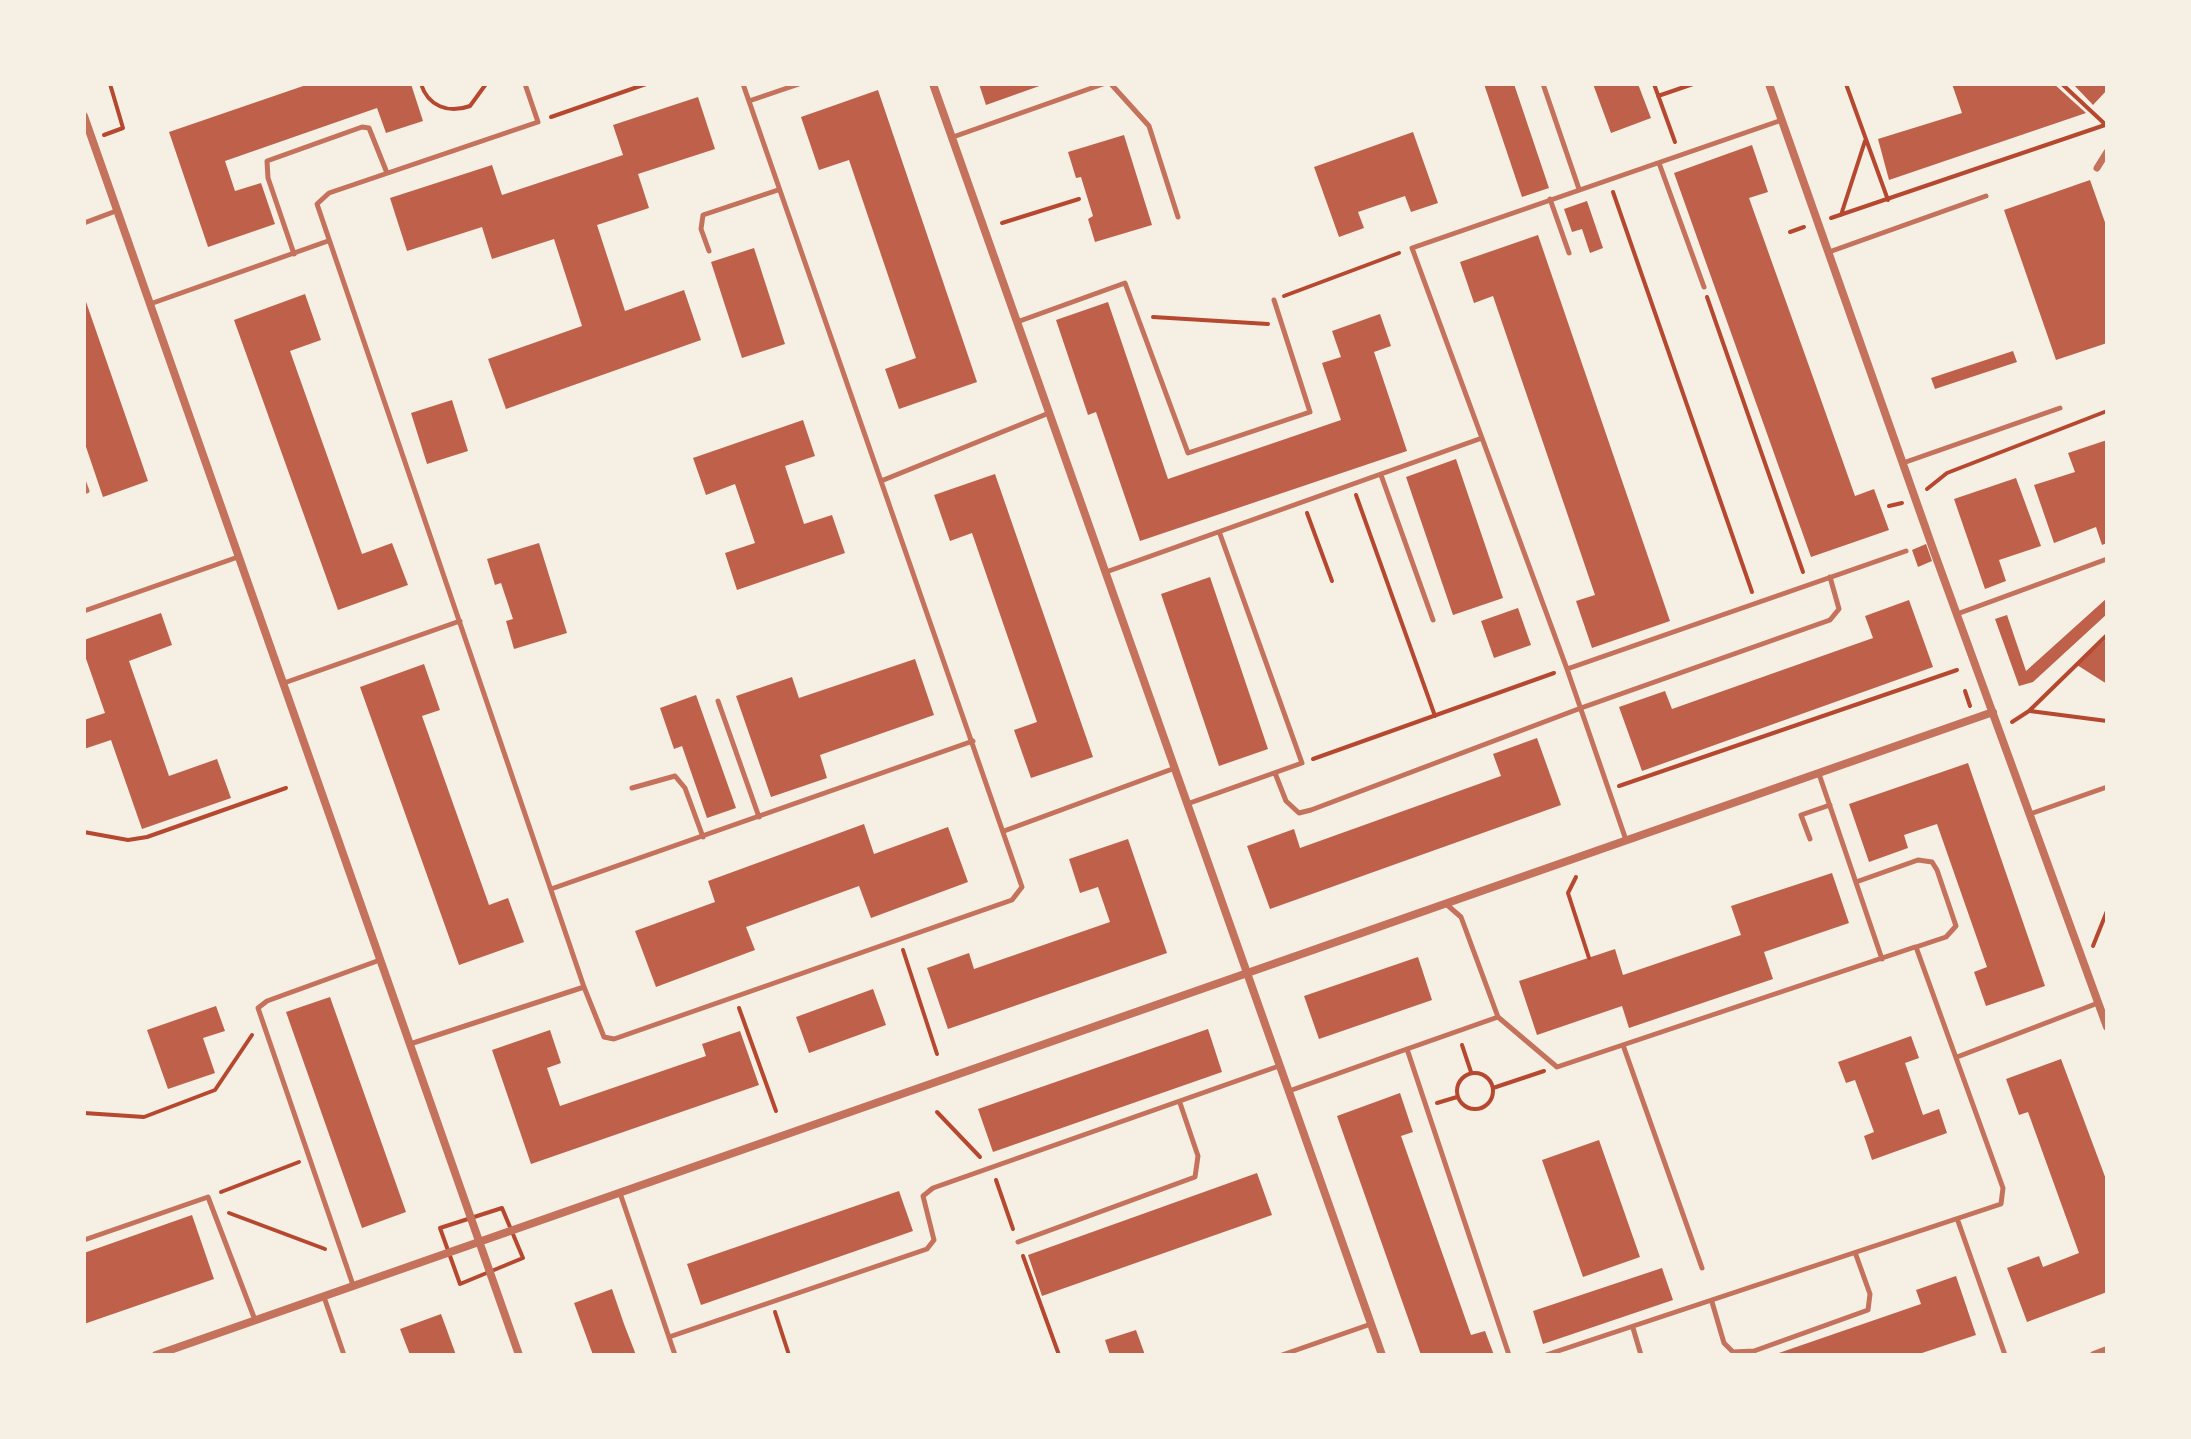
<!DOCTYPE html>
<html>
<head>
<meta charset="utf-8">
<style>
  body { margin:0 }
  #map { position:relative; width:2191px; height:1439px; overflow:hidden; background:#f6efe4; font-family:"Fira Sans Condensed",sans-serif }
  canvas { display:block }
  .frame { position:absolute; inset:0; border:86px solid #f6efe4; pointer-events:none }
</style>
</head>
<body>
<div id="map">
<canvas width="2191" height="1439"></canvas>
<div class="frame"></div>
</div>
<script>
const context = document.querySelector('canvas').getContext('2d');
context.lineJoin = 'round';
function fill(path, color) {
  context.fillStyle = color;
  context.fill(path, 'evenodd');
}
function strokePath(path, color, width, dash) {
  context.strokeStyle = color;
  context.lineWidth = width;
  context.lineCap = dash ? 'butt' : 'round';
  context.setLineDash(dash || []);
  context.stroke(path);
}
const building = new Path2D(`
  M309 84H411L423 121 386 133 377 108 225 161 235 191 261 183 275 224 208 247 169 132Z
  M979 84H1045L986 105Z
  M1484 84H1514L1549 188 1522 197Z
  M1593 84H1638L1651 118 1611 133Z
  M1952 84H2054L2086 113 1889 180 1878 139 1962 113Z
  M2073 84H2107V90L2093 105Z
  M878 90 977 382 899 409 885 369 916 358 849 160 819 170 801 117Z
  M698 97 715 149 638 174 649 208 597 225 625 311 684 290 701 340 506 409 488 359 582 326 554 239 492 259 482 227 407 251 390 198 492 165 502 195 623 155 613 125Z
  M1413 132 1438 203 1411 212 1405 196 1358 212 1364 228 1339 237 1314 167Z
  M1124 135 1152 225 1095 242 1088 219 1093 216 1081 177 1076 178 1068 152Z
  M1752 145 1768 192 1749 198 1814 380 1855 496 1874 489 1889 530 1811 557 1674 173Z
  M2090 180 2107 228V343L2056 360 2004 210Z
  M1587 201 1603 248 1590 253 1582 229 1572 232 1564 209Z
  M1538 235 1670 621 1592 648 1576 601 1595 595 1493 296 1474 303 1460 262Z
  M754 248 785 344 742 358 711 262Z
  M305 294 321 340 290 351 362 554 392 543 408 585 338 610 234 320Z
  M84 296 148 481 103 497 84 441Z
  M1108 302 1168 479 1341 420 1322 363 1341 357 1332 331 1380 314 1391 346 1374 352 1407 451 1140 541 1096 412 1088 415 1056 320Z
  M2013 351 2017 362 1935 389 1931 378Z
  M452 400 468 451 427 464 411 413Z
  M803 420 815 456 785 466 804 524 832 515 845 553 737 590 725 553 755 543 735 484 706 495 693 458Z
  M2107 440V543L2102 545 2096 527 2054 543 2034 485 2075 472 2068 453Z
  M1456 459 1503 598 1453 615 1406 477Z
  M995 474 1093 757 1031 778 1014 730 1037 722 972 533 950 541 934 495Z
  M2016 478 2041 546 1999 560 2006 581 1985 589 1954 499Z
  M539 543 567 633 514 649 506 621 513 619 501 583 495 585 487 559Z
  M1926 544 1932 561 1918 567 1912 550Z
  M1210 577 1268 749 1219 766 1161 594Z
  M2107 598V614L2033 682 2019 686 1995 619 2007 615 2026 671Z
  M1909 600 1933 667 1642 771 1619 707 1665 691 1672 709 1873 638 1865 616Z
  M1518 608 1531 645 1494 658 1481 621Z
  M161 613 172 645 129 661 169 776 217 759 231 798 142 829 111 740 84 749V720L105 713 84 653V640Z
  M2107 638V684L2077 665Z
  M915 659 934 715 820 755 827 778 771 797 736 696 792 677 799 698Z
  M424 664 440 710 422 716 489 905 508 898 524 942 459 965 360 687Z
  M696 695 736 808 707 818 682 746 674 749 660 708Z
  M1537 738 1561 805 1270 909 1247 846 1294 829 1300 848 1501 776 1493 754Z
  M1968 763 2045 986 1986 1006 1974 972 1987 967 1937 824 1904 835 1908 848 1869 862 1849 804Z
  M864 824 874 854 948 827 968 882 871 918 859 886 746 927 755 950 656 987 635 931 715 902 708 881Z
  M1128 839 1167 953 948 1029 927 968 969 953 974 969 1110 922 1098 887 1080 893 1069 859Z
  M1832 873 1849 923 1764 952 1773 979 1629 1028 1622 1006 1537 1035 1519 981 1615 949 1623 975 1741 935 1731 906Z
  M1418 957 1432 1000 1319 1039 1304 996Z
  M873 989 886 1025 809 1053 796 1017Z
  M330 997 406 1212 362 1228 286 1012Z
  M216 1006 225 1031 203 1038 215 1073 168 1089 147 1030Z
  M1208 1029 1222 1072 993 1152 978 1109Z
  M550 1030 561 1063 547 1068 560 1106 706 1056 702 1044 740 1031 759 1085 531 1164 492 1050Z
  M1911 1036 1919 1058 1905 1063 1923 1115 1939 1109 1947 1133 1872 1160 1864 1136 1874 1132 1855 1080 1846 1083 1838 1062Z
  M2061 1059 2107 1182V1292L2027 1322 2007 1268 2039 1256 2043 1267 2079 1253 2028 1112 2019 1115 2006 1079Z
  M1400 1093 1413 1132 1401 1136 1471 1335 1485 1331 1494 1355H1421L1337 1116Z
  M1599 1140 1640 1257 1583 1277 1542 1160Z
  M1257 1173 1272 1215 1042 1296 1028 1255Z
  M899 1191 913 1231 701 1305 687 1264Z
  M192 1215 214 1279 84 1324V1253Z
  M1662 1268 1673 1300 1543 1344 1533 1311Z
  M1956 1276 1976 1335 1916 1355H1773L1921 1304 1916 1290Z
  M612 1289 624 1324 636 1355H593L574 1303Z
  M441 1314 456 1355H410L400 1329Z
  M1136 1330 1145 1355H1110L1105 1340Z`);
const path = new Path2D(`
  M421 84C428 106 448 114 470 106L486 84
  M1654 84 1675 142
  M1846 84 1888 200
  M2062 84 2107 126
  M1658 96 1693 84
  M551 117 646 84
  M104 135 123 128 110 84
  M1613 192 1752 592
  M1841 215 1865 141
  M1831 218 2105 125
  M1002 223 1079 199
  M1790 232 1804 227
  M1284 296 1399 253
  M1707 297 1803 572
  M1153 317 1268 324
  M1927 489 1947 473 2107 411
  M1356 495 1435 716
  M1889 506 1902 503
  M1307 513 1332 581
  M1965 691 1970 706
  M2030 711 2107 721
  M2012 722 2029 711 2107 635
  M1313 759 1554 673
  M1619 786 1957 670
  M84 832 128 840 147 837 286 788
  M1576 877 1568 893 1589 958
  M2093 946 2107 911
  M903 950 937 1054
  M739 1008 776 1111
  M1462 1045 1471 1072
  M1457 1091a18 18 0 1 1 36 0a18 18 0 1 1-36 0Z
  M1493 1088 1544 1071
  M1437 1103 1457 1097
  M937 1112 980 1157
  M84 1113 144 1117 215 1090 252 1035
  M996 1180 1013 1229
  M221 1192 299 1162
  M502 1208 523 1258 460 1284 440 1228Z
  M229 1213 325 1249
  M1023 1256 1059 1355
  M775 1312 789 1355`);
const service = new Path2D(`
  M525 84 538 122 329 193 317 204 584 987 604 1037 614 1039 1012 900 1022 887 743 84
  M1111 84 1149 126 1178 217
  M1543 84 1579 189
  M749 101 799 84
  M953 137 1103 84
  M1659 163 1704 287
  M1550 199 1569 253
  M84 223 116 211
  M709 251 701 229 703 215 778 190
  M1829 252 1986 196
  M294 254 268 178 267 161 362 127 369 128 387 173
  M150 304 328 241
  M1017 322 1125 283 1188 453 1310 412 1274 300
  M1903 463 2060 408
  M1381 475 1433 620
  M881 481 1049 413
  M84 483 87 491
  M1106 572 1482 438
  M84 611 238 557
  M1957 614 2107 559
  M1567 669 1906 551
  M284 683 460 621
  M718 701 759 817
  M1275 773 1286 801 1299 813 1311 810 1581 708 1830 620 1839 609 1830 577
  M1819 774 1882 959
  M632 788 675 776 685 788 703 837
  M1187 804 1302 763 1220 534
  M2030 814 2107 787
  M1004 831 1175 768
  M1810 839 1801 815 1830 805
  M1626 840 1567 669 1412 248 1782 120
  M551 889 973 741
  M1446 904 1461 917 1498 1017 1557 1067 1915 947
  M410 1044 584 987
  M1623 1045 1702 1268
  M1407 1049 1498 1017
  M1957 1057 2098 1003
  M1289 1091 1407 1049 1509 1355
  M620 1193 675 1355
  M1958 1221 2005 1355
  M84 1240 208 1197 255 1320
  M1018 1242 1195 1177 1198 1156 1180 1103
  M353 1285 258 1008 267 1001 380 960
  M324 1297 344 1355
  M1712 1302 1724 1343 1733 1352 1754 1351 1868 1310 1870 1294 1856 1255
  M1633 1328 1641 1355
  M669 1337 927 1249 934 1240 923 1196 933 1188 1279 1066
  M1282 1355 1371 1324
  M1546 1355 2001 1204 2003 1188 1916 947 1946 937 1956 926 1937 870 1932 862 1918 860 1856 882`);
const pedestrian = new Path2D(`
  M2097 168 2107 152`);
const minor = new Path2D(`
  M933 84 1382 1355
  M1769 84 1933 549 2107 1027
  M84 116 519 1355
  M156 1355 1993 712
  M2094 1355 2107 1350`);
fill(building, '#bf614a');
strokePath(path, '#b5482f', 4);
strokePath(service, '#c5725c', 5);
strokePath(pedestrian, '#c5725c', 7);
strokePath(minor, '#c5725c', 8);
</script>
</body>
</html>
